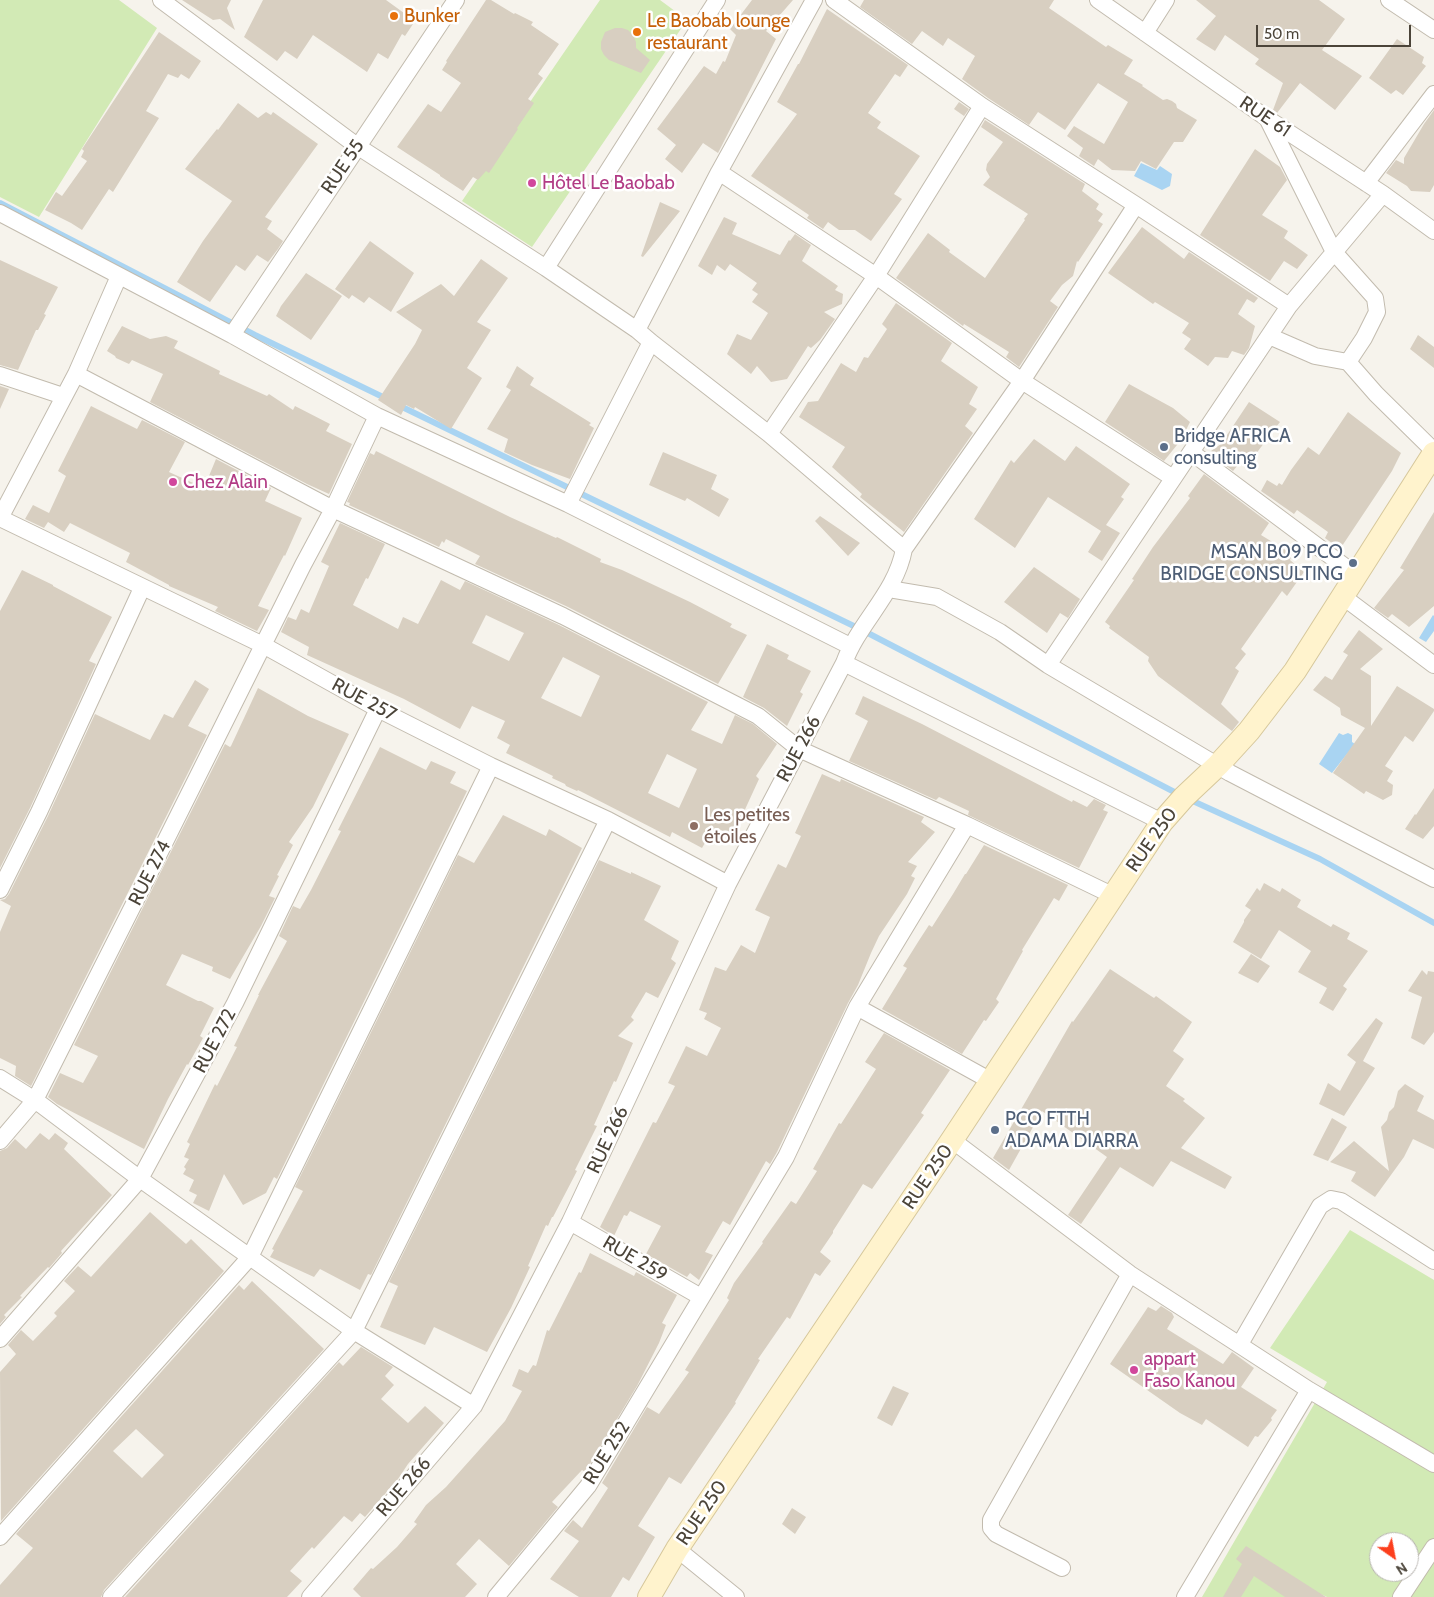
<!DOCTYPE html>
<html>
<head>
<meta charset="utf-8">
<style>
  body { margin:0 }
  #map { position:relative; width:1434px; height:1597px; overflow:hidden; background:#f6f3ec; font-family:Cabin,sans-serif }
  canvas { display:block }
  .north { position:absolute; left:1369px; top:1532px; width:50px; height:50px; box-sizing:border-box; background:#fff; border:1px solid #b7b4b0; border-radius:50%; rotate:147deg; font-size:14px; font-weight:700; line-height:20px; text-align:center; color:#4b4439 }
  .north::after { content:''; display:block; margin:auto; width:18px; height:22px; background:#fc3f1d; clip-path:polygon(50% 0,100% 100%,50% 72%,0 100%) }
  .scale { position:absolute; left:1256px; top:25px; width:155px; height:22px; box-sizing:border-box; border:2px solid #4b4439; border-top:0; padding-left:6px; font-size:15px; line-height:18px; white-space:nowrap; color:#4b4439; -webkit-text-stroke:4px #fff; paint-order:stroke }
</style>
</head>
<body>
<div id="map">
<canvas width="1434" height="1597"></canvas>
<div class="north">N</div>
<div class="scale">50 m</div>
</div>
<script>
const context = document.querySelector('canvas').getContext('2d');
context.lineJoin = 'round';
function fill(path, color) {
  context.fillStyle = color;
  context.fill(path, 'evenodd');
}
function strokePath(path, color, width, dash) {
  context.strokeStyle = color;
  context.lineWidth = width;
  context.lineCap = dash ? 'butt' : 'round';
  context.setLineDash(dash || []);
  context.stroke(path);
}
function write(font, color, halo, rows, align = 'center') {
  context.font = font + ' Cabin,sans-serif';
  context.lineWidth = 5;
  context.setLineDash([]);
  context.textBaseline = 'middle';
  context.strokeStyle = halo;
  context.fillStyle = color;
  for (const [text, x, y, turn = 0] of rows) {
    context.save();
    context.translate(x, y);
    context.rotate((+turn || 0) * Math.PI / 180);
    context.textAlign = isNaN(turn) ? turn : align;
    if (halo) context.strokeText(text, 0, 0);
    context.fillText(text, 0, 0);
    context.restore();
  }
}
const green = new Path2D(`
  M0 0H119L157 28 39 217 0 197Z
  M600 0H660L687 20 532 247 462 201Z
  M1350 1230 1434 1280V1597H1327L1316 1592 1312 1597H1202L1327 1382 1270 1348ZM1379 1542H1409V1572H1379Z`);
const water = new Path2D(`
  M1141 163 1157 170 1160 166 1172 174 1170 186 1162 190 1134 176Z
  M1433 615 1434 616V631L1426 642 1419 638Z
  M1339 733 1343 735 1348 733 1352 735V742L1355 744 1332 773 1319 764Z`);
const stream = new Path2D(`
  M0 203 255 335 387 399
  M398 405 862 630 1184 797 1320 859 1434 923`);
const building = new Path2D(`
  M182 0H231L227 8 235 30 220 19 213 20Z
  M263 0H386L415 21 405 36 402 34 388 59 378 53 367 72 313 35 297 59 285 51 277 61 244 37Z
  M486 0H491L514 14 515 13 533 22 531 25 559 44 538 74 543 78 528 99 534 103 517 128 518 129 489 173 486 171 478 180 473 177 463 191 440 176V175L397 147 428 104 441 112 461 83 442 70 447 62 446 61Z
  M752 0H793L766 31 776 39 718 153 703 143 682 173 665 159 676 145 657 129 704 66 716 74 723 61 725 62 736 35 730 29Z
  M864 0H1054L1049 8 1106 47 1108 45 1133 60 1124 74 1143 85 1142 86 1163 100 1167 99 1172 101 1176 104 1177 108 1197 120 1183 142H1174L1156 169 1141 161 1135 171 1112 170 1098 159 1094 166 1079 156 1083 148 1067 136 1074 126 1104 144 1128 102 1098 83 1065 130 1038 112 1029 125 988 98 962 79 975 56 948 38 943 46 922 31 912 44 860 7Z
  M1196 0H1319L1345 19 1322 50 1362 76 1335 110 1300 83 1277 113 1273 110 1283 83 1255 64 1259 59 1225 35 1215 51 1196 39 1216 16Z
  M827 9 908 65 900 77 895 74 868 113 881 122 877 128 920 156 894 194 902 199 871 241 855 230H839L828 222 823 229 807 218 809 215 751 176 797 114 777 102 798 64H799Z
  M615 28H622L628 30 633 35 636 42V48L650 60 641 73 609 60 604 55 601 49V42L605 32Z
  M159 32 201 61 189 79 181 74 178 78 168 74 146 111 159 118 113 192 109 189 82 230 71 223 45 210 56 192 62 196 87 161 81 157 84 151 82 149Z
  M1397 39 1424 57 1422 63 1426 66 1403 95 1396 90 1391 94 1369 78Z
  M959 102 969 109 964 116 954 109Z
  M238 103 258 118 266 112 271 115 273 112 318 144 265 217 272 221 267 229 283 241 278 249 268 262 257 255 245 271 236 265 210 302 177 282 203 241 232 201 185 169 217 129 218 130Z
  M1434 110V185L1430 192 1411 191 1407 186 1386 173 1396 160 1404 164V158L1424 124Z
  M985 120 1085 184 1082 191 1099 204 1096 209 1103 214 1098 221 1103 224 1078 262 1077 261 1073 276 1062 285 1050 301 1058 307 1019 367 1006 357 1009 352 964 324 963 326 896 278 928 233 950 250 949 252 985 278 1025 220 1024 219 1028 214 983 185 990 177 986 170 987 164 1003 142 981 127Z
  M1255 149 1280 167 1287 180 1262 215 1288 231 1284 238 1308 255 1297 269 1284 261 1270 281 1200 235Z
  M660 202 680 211 643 257 641 256Z
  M724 217 737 223 732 234 780 255 789 240 790 241 795 234 811 245 802 261 838 286 835 290 843 294 842 304 824 312 835 319 820 340 811 348 808 346 787 379 771 382 757 366 751 374 727 354 737 334 751 340 768 313 752 302 758 294 752 290 757 283 730 264 725 271 717 265 712 275 698 266Z
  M1142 227 1184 259 1189 252 1258 298 1254 303 1247 299 1238 314 1255 326 1249 348 1244 355 1232 351 1228 358 1215 357 1208 366 1184 349 1191 339 1182 333 1189 323 1155 302 1153 304 1108 273Z
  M370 241 414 273 391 312 369 297 364 303 352 295 349 299 335 289Z
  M481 259 508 278 477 322 491 330 467 368 482 378 451 429 415 407 414 409 406 405 401 415 378 400 415 344 422 330 396 312 441 284 454 296Z
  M0 260 58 287 44 314 46 315 38 330H36L18 370 0 365Z
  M306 273 342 296 311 340 276 316 281 306Z
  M896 303 952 343 941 361 978 387 969 404 977 409 965 426 973 433 904 532 860 497 862 494 832 467 845 447 799 417 808 402 818 401 841 363 856 372 864 357 868 358 887 329 882 324Z
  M122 326 150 339 166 336 178 341 174 348 220 371 219 374 267 396 269 394 293 410 295 406 330 424 326 431 352 444 329 494 307 484 150 402 163 374 132 360 129 364 116 358 115 356 107 351Z
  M1418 335 1434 347V368L1410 349Z
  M517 366 534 378 530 385 591 423 589 425 594 428 570 479 532 465 504 452 508 439 487 429 511 390 506 387Z
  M1129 384 1173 408 1190 422 1181 440 1164 461 1105 422Z
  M0 386 9 389 0 409Z
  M1249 402 1280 422 1249 463 1242 460 1233 471 1215 457 1217 455 1211 451 1221 444Z
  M91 406 137 429 142 420 185 442 169 472 204 488 216 459 271 488 265 501 302 518 285 556 284 555 258 606 269 610 257 631 215 611 218 607 169 586V585L126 562 130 553 70 523 64 532 48 522 44 528 25 519 33 505 49 513 66 476 58 471Z
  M1348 412 1401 453 1392 471 1340 549 1325 538 1328 532 1297 510 1294 514 1261 491 1267 480 1277 486 1279 483 1282 485 1291 470 1308 447 1319 455Z
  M1034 439 1065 461 1076 446 1130 484 1121 497 1124 499 1106 525 1120 533 1102 561 1088 552 1101 531 1048 497 1015 548 974 519 1011 460 1014 463Z
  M376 451 510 517 556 538 557 537 601 559 600 562 622 570 690 602 732 624 730 627 747 635 718 684 568 607 475 564 480 556 446 539 444 543 442 541 439 547 349 505 350 503 347 502 370 453 374 455Z
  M663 452 717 475 711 489 729 499 719 517 687 498 685 501 649 485Z
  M1204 474 1269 523 1261 535 1292 554 1290 560 1304 572 1287 596 1282 591 1241 649 1246 654 1235 668 1239 671 1221 704 1239 722 1232 731 1158 676 1148 661 1149 657 1109 628 1110 626 1105 622 1134 580 1132 579 1153 547 1190 498 1188 496Z
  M1434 512V606L1409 627 1392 614 1388 618 1374 608 1404 570 1400 568Z
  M820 516 860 543 848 556 815 521Z
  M340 523 385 544 368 579 366 578 353 605 398 629 403 617 418 624 441 580 460 590 465 581 559 625 708 702 691 730 722 744 735 715 753 724 777 744 756 776 759 779 736 829 733 827 729 834 717 828 714 833 712 831 702 848 672 832 670 837 578 790 577 791 566 786 565 784 552 778 553 776 506 753 510 745 497 738 505 721 472 706 460 729 404 699 307 655 309 647 281 632 288 617 296 620 301 609 309 613 329 566 321 562ZM486 615 524 633 509 661 472 643ZM563 657 600 676 581 717 541 698ZM667 754 697 769 679 808 648 793Z
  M1034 567 1080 599 1068 618 1060 613 1047 633 1004 602Z
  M22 570 53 585V586L112 617 89 661 96 664 30 808 0 868V611Z
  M1359 630 1383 649 1360 669 1371 676V726L1397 686 1434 709V711L1413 742 1405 736 1385 766 1393 771 1387 781 1393 785 1392 795 1383 800 1366 791 1364 794 1333 773 1365 728 1341 715 1340 708 1313 690 1325 676 1332 680 1348 655 1343 652Z
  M767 644 789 655 787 659 811 671 800 692 803 694 787 726 764 708 743 697Z
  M195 680 209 689 188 726 207 735 31 1086 15 1076 16 1066 0 1058V932L11 906 0 900 5 899 9 894 48 816 95 714 150 740 164 714 173 718Z
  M258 688 308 716 349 734 313 807 289 842 293 845 277 875 279 876 269 896 275 898 261 926 230 979 212 971 213 967 182 954 166 985 198 1001H201L214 1008 200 1036 203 1038 188 1065 187 1064 168 1099 144 1149 57 1104 48 1097 60 1073 83 1083 98 1056 74 1045 225 744 230 747 231 746Z
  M863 696 922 724 1072 802 1073 800 1087 807 1094 799 1106 805 1103 810 1108 812 1079 868 968 815 969 811 939 797 936 800 849 761 868 721 855 714Z
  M380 747 426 770 431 761 456 772 450 783 467 791 277 1179 274 1177 266 1193 243 1205 224 1174 209 1211 193 1203 197 1195 189 1191 194 1180 183 1174 186 1169 184 1167 189 1159 184 1157 190 1144 187 1142 215 1084 217 1086 237 1047 234 1046 259 995H258L287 941 279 936 293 906 300 909 311 890 341 831 338 830Z
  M822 774 840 782 841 779 924 817 921 822 935 832 908 862 917 866 911 876 915 878 907 894 879 936 871 953 858 985 848 1003 777 1152 770 1164 766 1161 730 1225 723 1221 705 1252 713 1255 699 1280 690 1273 687 1277 646 1254 661 1226 630 1211 627 1216 624 1215 614 1236 600 1227 653 1122 656 1123 675 1086 668 1083 686 1046 707 1056 721 1028 704 1019 707 1013 699 1010 715 967 726 971 741 945 755 953 770 917 755 910 778 864 786 868 801 836 795 833Z
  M1434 788V826L1423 839 1405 829 1415 814 1416 815Z
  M503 815 546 836 549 829 582 848 371 1275 368 1274 360 1290 320 1269 314 1277 270 1257 274 1250 272 1249 303 1191 295 1187 458 855 474 863Z
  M984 845 1068 885 1059 901 1054 898 1022 950 1023 951 996 999 999 1002 986 1021 984 1020 962 1054 882 1009 907 968 903 966 918 942 929 925 932 927 953 894 965 874H966Z
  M599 860 631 874V872L661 886 644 920 679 941 671 959 676 963 658 998 646 992 631 1017 634 1020 618 1036 633 1043 616 1082 614 1081 594 1125 597 1126 575 1170 577 1171 553 1217H552L548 1226 546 1225 528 1266 530 1267 511 1308 487 1352 434 1327 425 1345 380 1327 398 1286 389 1282Z
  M1264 883 1280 892 1282 888 1301 900 1297 907 1331 927 1333 924 1350 933 1347 939 1368 951 1343 986 1347 989 1333 1011 1319 1003 1327 988 1298 972 1311 951 1279 930 1261 959 1233 942 1244 922V920L1251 910 1245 906 1257 888 1260 891Z
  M1251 954 1270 966 1258 983 1238 973Z
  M1110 969 1154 998 1156 996 1192 1022 1173 1051 1184 1059 1166 1086 1185 1099 1183 1101 1205 1118 1181 1148 1232 1177 1225 1189 1171 1161 1153 1187 1120 1167 1081 1224 1068 1215 1107 1157 1042 1111 1009 1170 993 1158 1072 1021 1073 1022Z
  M1422 970 1427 975 1428 971 1434 972V1032L1424 1045 1411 1038 1422 997 1408 991Z
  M1376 1018 1383 1023 1363 1061 1375 1068 1344 1116 1319 1104 1328 1083 1340 1091 1356 1062 1347 1055Z
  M884 1033 950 1070 921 1113 924 1115 872 1189 863 1184 833 1231V1233L820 1252 831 1261 820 1276 815 1273 790 1319 787 1317 758 1359 760 1360 735 1402 736 1403 681 1484 669 1477 638 1526 655 1537 629 1581 623 1577 611 1597H579L550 1579 579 1541 564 1531 573 1520 582 1528 608 1488 602 1483 647 1407 659 1414 689 1372 685 1370 729 1300 727 1298 734 1283 763 1243 762 1242 791 1201 796 1204 817 1171 813 1169 839 1123 841 1124 876 1069 865 1062Z
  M1405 1084 1424 1096 1417 1111 1434 1120V1149L1413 1139 1404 1157 1375 1197 1351 1181 1356 1172 1330 1162 1354 1141 1389 1171 1381 1127 1387 1120 1389 1112 1394 1107 1398 1091Z
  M1332 1118 1347 1127 1328 1161 1313 1155Z
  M40 1133 49 1140 55 1133 68 1143 64 1149 112 1195 61 1251 62 1253 49 1268 48 1267 20 1296 22 1297 4 1315 6 1317 0 1324V1151L7 1148 15 1139 26 1149Z
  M150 1212 186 1244 191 1239 224 1271 1 1521 0 1372 16 1354 8 1345 21 1330 33 1341 57 1316 54 1313 75 1291 64 1281 78 1266 91 1277Z
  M590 1253 634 1276 636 1272 677 1295 662 1323 666 1325 659 1343 637 1386 585 1472 582 1470 552 1502 558 1507 509 1566 479 1539 456 1564 477 1584 465 1597H361L353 1589 371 1568 373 1569 397 1547 417 1524 414 1522 426 1505 446 1487 505 1421 522 1391 512 1386 519 1369 528 1373 533 1365 536 1366 547 1330 549 1331 579 1272 581 1273Z
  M252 1281 324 1349 104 1590 101 1597H0V1585L33 1548 16 1534 239 1285 244 1290ZM136 1429 164 1455 142 1478 113 1451Z
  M1161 1306 1172 1313 1174 1317 1167 1329 1223 1364 1232 1352 1254 1368 1241 1387 1277 1410 1271 1418 1272 1420 1258 1437 1255 1436 1248 1447 1206 1419 1202 1425 1180 1413 1110 1364 1148 1307 1156 1311Z
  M361 1347 393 1367 385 1376 394 1385 381 1399 408 1423 425 1406 444 1423 408 1464 398 1479 365 1517 360 1513 352 1522 344 1516 314 1549 312 1547 290 1571 302 1581 287 1597H125L339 1362 343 1366Z
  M893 1386 909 1393 892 1426 877 1418Z
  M792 1508 806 1517 795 1534 782 1524Z
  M1246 1546 1326 1597H1285L1254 1576 1241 1597H1223L1242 1564 1236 1559Z`);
const street = new Path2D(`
  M161 0 357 146 546 268 637 330 651 342 769 434 904 549
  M834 0 982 106 1136 205 1289 306
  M1098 0 1268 119 1383 194 1434 231
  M1389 0 1434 30
  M1145 33 1166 0
  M1268 120 1334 252 1375 298 1377 312 1364 338 1348 362 1376 394 1434 451
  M719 172 876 276 1022 381 1173 478
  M1366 183 1434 94
  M0 213 232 335 377 416 568 504 850 646
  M546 268 717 0
  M637 330 719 172 814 0
  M232 335 456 0
  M1269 336 1315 356 1348 362
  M76 374 333 509 563 616 758 716 799 749 967 825 1114 896
  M0 375 63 396
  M769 434 876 276 982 106
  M1191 452 1356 575
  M568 504 651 342
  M0 518 263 645 378 709 491 766 608 820 728 884
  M0 518 76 374 119 276
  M889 589 937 597 1000 632 1048 665 1230 773 1434 879
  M1342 596 1434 665
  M844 663 1162 822
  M1048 665 1289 306 1383 194
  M0 890 39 812 142 588
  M857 1007 991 1081
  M0 1078 35 1100 140 1179 354 1331 474 1406
  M952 1140 1130 1274 1309 1390 1434 1464
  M0 1141 35 1100 146 880 303 565 333 509 377 416
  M570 1222 701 1297
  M0 1339 140 1179 235 1003 378 709
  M1240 1344 1320 1206 1331 1199 1341 1201 1434 1261
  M0 1537 250 1257 491 766
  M677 1549 736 1597
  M1062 1568 996 1534 991 1528V1520L1130 1274
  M111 1597 354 1331 608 820
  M310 1597 474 1406 570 1222 728 884 844 663C859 622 896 593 904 549L1022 381 1136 205
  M496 1597 588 1486 786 1157 857 1007 967 825
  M1185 1597 1309 1390
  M1401 1597 1434 1547`);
const secondary = new Path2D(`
  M649 1597 677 1549 952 1140 1162 822 1184 797 1218 765 1249 731 1295 671 1434 453`);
const markers = [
  [394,16,5,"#e8710a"],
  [637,32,5,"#e8710a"],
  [532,183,5,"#d1479c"],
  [1164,447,5,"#5c6f8a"],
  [173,482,5,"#d1479c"],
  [1353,563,5,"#5c6f8a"],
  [694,826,5,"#8d6e63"],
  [995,1130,5,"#5c6f8a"],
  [1134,1370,5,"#d1479c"]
];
const foodNames = [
  ["Bunker",404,16],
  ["Le Baobab lounge",647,21],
  ["restaurant",647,43]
];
const streetNames = [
  ["RUE 61",1265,117,34],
  ["RUE 55",343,167,-56],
  ["RUE 257",364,700,28],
  ["RUE 266",799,749,-62],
  ["RUE 250",1152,840,-55],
  ["RUE 274",150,873,-63],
  ["RUE 272",215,1041,-62],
  ["RUE 266",608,1140,-65],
  ["RUE 250",928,1177,-56],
  ["RUE 259",635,1259,30],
  ["RUE 252",607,1453,-58],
  ["RUE 266",404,1487,-49],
  ["RUE 250",702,1513,-56]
];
const hotelNames = [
  ["Hôtel Le Baobab",542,183],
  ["Chez Alain",183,482],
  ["appart",1144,1359],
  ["Faso Kanou",1144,1381]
];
const serviceNames = [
  ["Bridge AFRICA",1174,436],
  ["consulting",1174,458],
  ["MSAN B09 PCO",1343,552,"right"],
  ["BRIDGE CONSULTING",1343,574,"right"],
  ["PCO FTTH",1005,1119],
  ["ADAMA DIARRA",1005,1141]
];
const educationNames = [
  ["Les petites",704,815],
  ["étoiles",704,837]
];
fill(green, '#d2eab5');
fill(water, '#a9d4f2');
strokePath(stream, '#a9d4f2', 6);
fill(building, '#d8cfc1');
strokePath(street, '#c2bbae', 18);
strokePath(secondary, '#d6c79b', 24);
strokePath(street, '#fff', 16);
strokePath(secondary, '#fff3cd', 22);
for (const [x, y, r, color] of markers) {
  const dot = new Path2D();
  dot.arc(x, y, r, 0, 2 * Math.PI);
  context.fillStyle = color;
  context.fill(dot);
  strokePath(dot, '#fff', 2);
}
write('19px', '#c56008', '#fff', foodNames, 'left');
write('19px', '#4b4439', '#fff', streetNames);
write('19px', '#b23c85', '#fff', hotelNames, 'left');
write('19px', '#4e5e75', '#fff', serviceNames, 'left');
write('19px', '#785e54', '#fff', educationNames, 'left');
</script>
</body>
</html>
